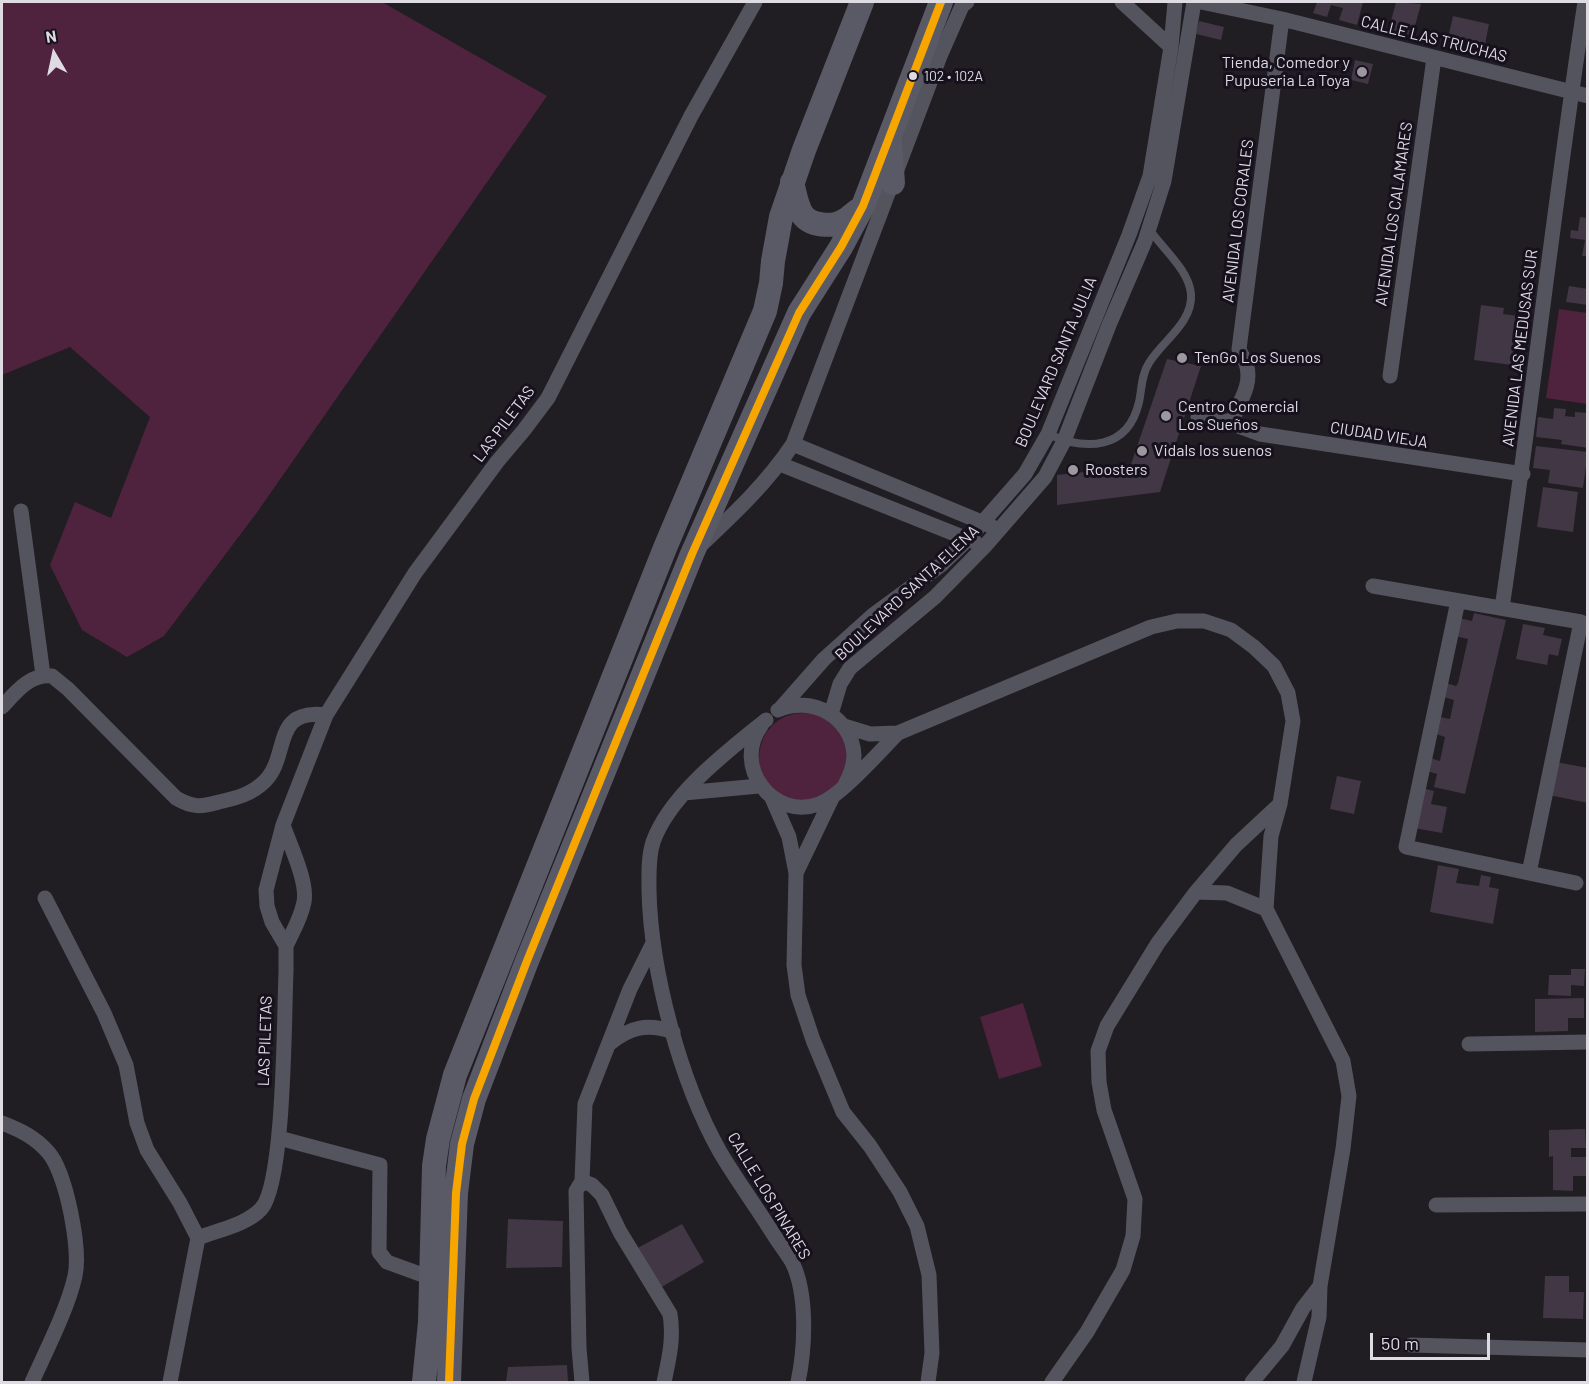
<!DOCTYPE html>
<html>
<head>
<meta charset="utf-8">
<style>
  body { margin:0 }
  #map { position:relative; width:1589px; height:1384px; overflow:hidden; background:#201d23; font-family:Barlow,sans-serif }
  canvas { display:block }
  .frame { position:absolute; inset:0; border:3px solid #dedbe3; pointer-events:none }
  .north { position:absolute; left:24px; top:24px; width:60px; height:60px; -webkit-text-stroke:4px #16111d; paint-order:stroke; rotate:351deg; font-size:16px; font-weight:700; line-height:24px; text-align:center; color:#dedbe3 }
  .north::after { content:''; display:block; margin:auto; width:21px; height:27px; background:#dedbe3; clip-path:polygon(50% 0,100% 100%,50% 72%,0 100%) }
  .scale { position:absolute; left:1370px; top:1333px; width:120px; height:27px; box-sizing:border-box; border:3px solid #dedbe3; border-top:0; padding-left:8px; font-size:18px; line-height:21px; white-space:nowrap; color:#dedbe3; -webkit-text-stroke:4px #16111d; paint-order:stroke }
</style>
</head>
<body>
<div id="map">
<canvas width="1589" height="1384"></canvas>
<div class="frame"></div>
<div class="north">N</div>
<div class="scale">50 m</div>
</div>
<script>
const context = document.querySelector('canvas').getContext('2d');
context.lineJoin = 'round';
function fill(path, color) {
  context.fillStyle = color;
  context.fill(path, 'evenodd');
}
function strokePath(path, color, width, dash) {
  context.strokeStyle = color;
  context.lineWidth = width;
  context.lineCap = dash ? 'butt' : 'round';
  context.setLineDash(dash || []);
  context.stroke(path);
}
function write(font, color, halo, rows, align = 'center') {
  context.font = font + ' Barlow,sans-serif';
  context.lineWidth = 6;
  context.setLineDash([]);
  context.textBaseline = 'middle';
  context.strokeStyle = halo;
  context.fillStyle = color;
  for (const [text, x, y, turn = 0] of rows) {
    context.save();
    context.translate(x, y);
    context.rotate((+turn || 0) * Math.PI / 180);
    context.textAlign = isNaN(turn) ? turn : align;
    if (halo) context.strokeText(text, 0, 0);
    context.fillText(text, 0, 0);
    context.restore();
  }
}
const green = new Path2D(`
  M2 2H382L547 96 258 511 164 636 127 657 82 630 50 565 75 502 111 518 150 417 70 347 2 375Z
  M1559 309 1587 313V404L1546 398Z
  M759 757a44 44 0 1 1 88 0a44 44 0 1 1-88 0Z
  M1023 1003 1042 1066 999 1079 980 1017Z`);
const building = new Path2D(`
  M1317 2H1363L1357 25 1339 20 1343 8 1331 5 1327 17 1313 13Z
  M1396 2 1421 4 1412 37 1388 32Z
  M1453 16 1489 24 1483 55 1446 47Z
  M1199 21 1224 27 1221 40 1196 34Z
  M1355 60 1373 64 1368 84 1351 80Z
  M1580 217 1588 218V256H1582L1585 240 1570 238 1571 230 1578 231Z
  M1569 286 1588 289V305L1566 302Z
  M1481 305 1504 308 1503 314 1518 316 1512 365 1474 360Z
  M1167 359 1201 366 1160 492 1057 505V475L1130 467Z
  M1554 408 1566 409 1565 416 1575 417V412L1588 413V448L1561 444 1562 440 1536 437 1538 417 1553 419Z
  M1536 446 1588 452 1583 488 1548 483 1550 470 1533 468Z
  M1543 487 1578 492 1573 532 1537 527Z
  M1474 613 1506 620 1465 794 1434 787 1437 774 1427 771 1430 758 1440 761 1445 737 1436 734 1440 717 1450 719 1454 700 1443 697 1446 683 1456 686 1458 683 1468 639 1455 636 1459 618 1472 621Z
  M1523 624 1545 628 1543 635 1562 639 1558 656 1549 654 1547 665 1516 659Z
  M1556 762 1588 768V803L1549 795Z
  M1337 776 1361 781 1354 814 1330 809Z
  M1422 788 1434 791 1431 804 1447 807 1442 833 1414 828Z
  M1438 865 1459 869 1456 883 1479 886 1481 875 1491 877 1489 887 1499 889 1493 924 1430 912Z
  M1571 969H1585L1584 986 1571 985V996L1548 995 1549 975H1571Z
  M1584 998V1018H1568V1031L1535 1032V999Z
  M1585 1129 1586 1148H1571V1157H1588L1587 1176H1573V1191L1553 1190V1156L1549 1157V1130Z
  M508 1219 563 1221 562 1267 506 1268Z
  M682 1224 704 1262 660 1288 634 1250Z
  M1545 1276H1569V1292H1584L1583 1319 1543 1318Z
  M567 1365 568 1382H506L508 1367Z`);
const service = new Path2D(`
  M1048 434C1086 451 1128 450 1139 402 1142 389 1141 375 1149 363 1162 341 1193 323 1191 294 1189 270 1162 248 1149 229`);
const minor = new Path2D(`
  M1122 2 1171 47
  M1201 2 1282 19 1588 96
  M1390 376 1434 58
  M1198 417 1216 418 1260 434 1523 474
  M1232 424C1236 404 1252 389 1247 367 1246 361 1241 355 1239 349L1282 19
  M793 444 991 526
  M780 464 975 542
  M21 511 43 675
  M700 546C734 514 767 483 793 444L940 56 962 6 967 2
  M1373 586 1581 622 1529 873
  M1458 601 1406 847 1576 883
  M1502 608C1532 406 1554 203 1585 2
  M2 707C16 692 29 674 52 676L68 689 176 798C193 808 201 807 219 802 237 798 252 794 265 781 290 756 271 708 326 715
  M780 709 824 659 873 615 941 565 968 539 1025 474 1048 434 1129 235 1150 176 1171 47 1175 2
  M778 710C812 695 852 717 854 755 854 767 849 777 844 787
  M831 714 840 684 850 668 935 597 985 546 1045 477 1064 441 1109 325 1145 241 1164 181 1194 2
  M766 720C728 751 670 794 653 842 648 858 649 875 649 891 651 972 680 1081 720 1152 736 1179 755 1205 772 1232 778 1242 786 1252 792 1262 808 1294 805 1349 798 1382
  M761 726C732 765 772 821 819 804 840 797 880 751 898 733
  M844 726 870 734 898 733 1151 627 1177 621H1204L1231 630 1254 647 1274 666 1288 693 1293 721 1280 804 1271 836 1266 909 1343 1061 1349 1096 1343 1149 1320 1286 1303 1308 1282 1346 1252 1382
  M684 793 759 786
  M772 798 789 837 796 873 794 965 798 995 813 1040 843 1112 870 1146 900 1192 917 1226 929 1275 932 1353 928 1382
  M283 825C290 845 308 882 304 902 301 918 293 931 286 946
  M796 873 832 798
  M1196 892 1236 845 1280 804
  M45 898 104 1013 126 1065 137 1123 147 1150 180 1203 198 1238 170 1382
  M609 1044C630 1027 647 1023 673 1032
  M1469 1044 1588 1042
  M2 1123C20 1130 35 1137 48 1152 66 1172 81 1249 75 1276 68 1308 46 1351 32 1382
  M279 1138 380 1165 379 1252 387 1262 431 1278
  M582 1181 592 1185 602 1195 620 1232 670 1314C674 1338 669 1359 664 1382
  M1436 1205 1588 1204
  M198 1238C218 1230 246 1225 261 1209 285 1183 284 1014 286 972V946L272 922 267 906 266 890 283 825 326 715 415 573 497 462 524 430 548 398 691 116 755 2
  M1411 1345 1588 1350
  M582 1382 579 1348 576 1191 582 1181 585 1104 630 989 653 943
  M1052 1382 1087 1332 1123 1270 1133 1236 1135 1199 1104 1110 1099 1082 1098 1051 1107 1026 1158 943 1196 892 1227 893 1266 909
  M1304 1382 1319 1317 1320 1286`);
const trunk = new Path2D(`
  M890 143 893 183
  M792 182C795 193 796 204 802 214 810 226 833 228 845 220 850 217 855 212 860 209
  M424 1382 430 1322 434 1166 438 1139 455 1075 665 548 765 311 771 283 773 261 781 217 804 150 862 2
  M449 1382 456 1193 462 1144 474 1099 527 961 692 554 799 313 841 247 863 206 941 2`);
const bus1 = new Path2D(`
  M449 1382 456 1193 462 1144 474 1099 527 961 692 554 799 313 841 247 863 206 941 2`);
const markers = [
  [1362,72,6,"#9c98a0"],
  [913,76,5,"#dedbe3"],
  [1182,358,6,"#9c98a0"],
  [1166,416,6,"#9c98a0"],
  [1142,451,6,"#9c98a0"],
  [1073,470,6,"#9c98a0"]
];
const busNames = [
  ["102 • 102A",924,76]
];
const streetNames = [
  ["CALLE LAS TRUCHAS",1434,39,14],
  ["AVENIDA LOS CALAMARES",1394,214,-82],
  ["AVENIDA LOS CORALES",1238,221,-83],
  ["AVENIDA LAS MEDUSAS SUR",1520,348,-83],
  ["BOULEVARD SANTA JULIA",1056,362,-67],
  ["LAS PILETAS",504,424,-53],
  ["CIUDAD VIEJA",1379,435,9],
  ["BOULEVARD SANTA ELENA",907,593,-43],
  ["LAS PILETAS",265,1041,-88],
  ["CALLE LOS PINARES",769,1196,59]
];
const poiNames = [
  ["Tienda, Comedor y",1350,63,"right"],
  ["Pupuseria La Toya",1350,81,"right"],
  ["TenGo Los Suenos",1194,358],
  ["Centro Comercial",1178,407],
  ["Los Sueños",1178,425],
  ["Vidals los suenos",1154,451],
  ["Roosters",1085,470]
];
fill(green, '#4f233e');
fill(building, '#423745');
strokePath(service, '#54545e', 8);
strokePath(minor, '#54545e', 15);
strokePath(trunk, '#5a5a67', 24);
strokePath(bus1, '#f7a600', 8);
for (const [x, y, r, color] of markers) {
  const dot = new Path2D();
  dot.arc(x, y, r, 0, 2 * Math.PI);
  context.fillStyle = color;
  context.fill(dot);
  strokePath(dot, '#16111d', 2);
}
write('14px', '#dedbe3', '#16111d', busNames, 'left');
write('16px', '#dedbe3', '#16111d', streetNames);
write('16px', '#dedbe3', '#16111d', poiNames, 'left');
</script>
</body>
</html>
